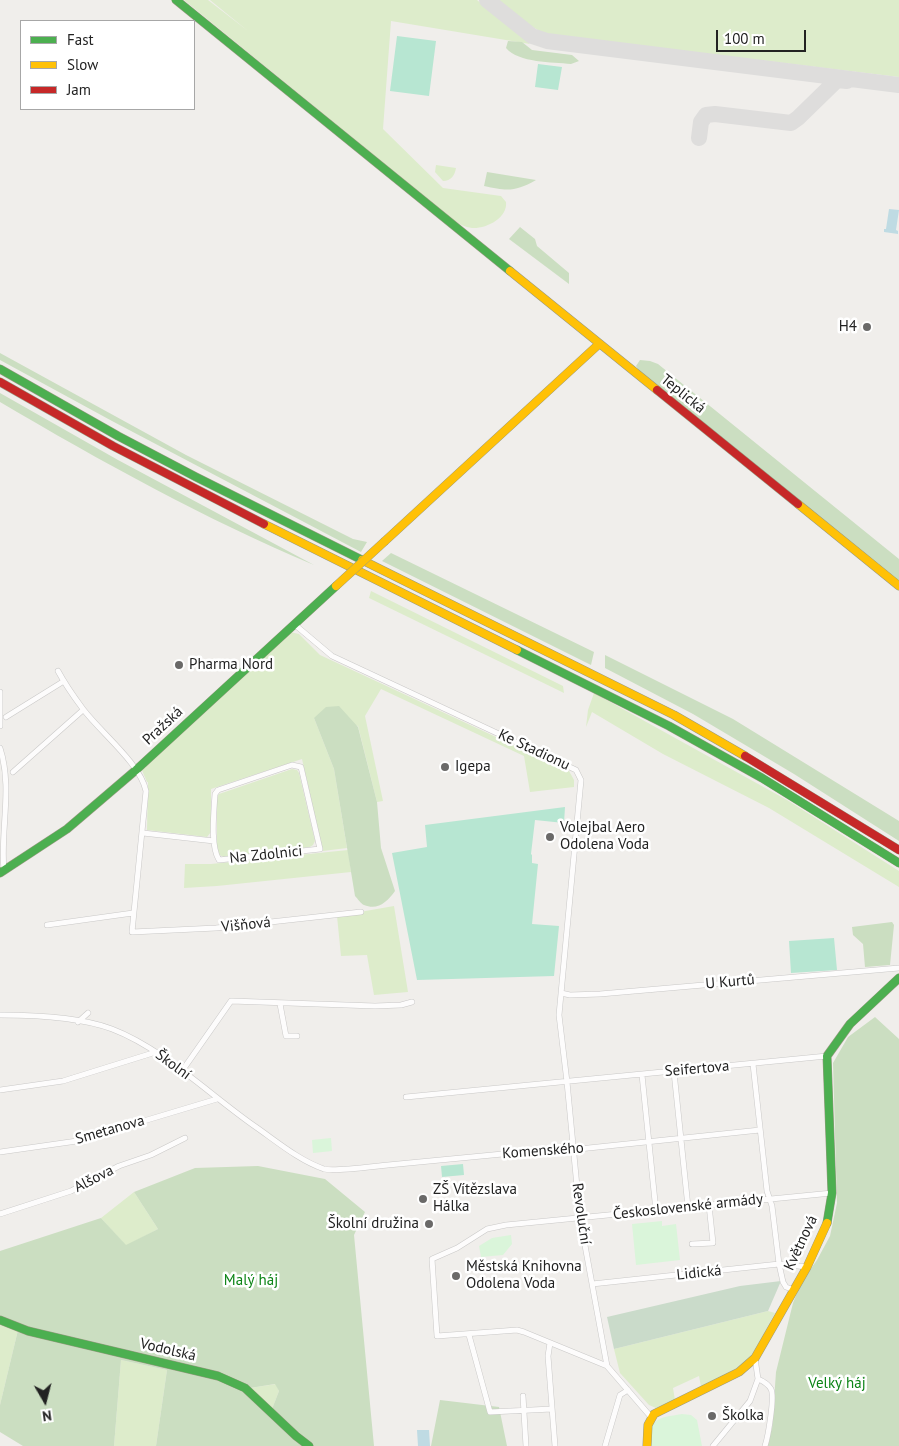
<!DOCTYPE html>
<html>
<head>
<meta charset="utf-8">
<style>
  body { margin:0 }
  #map { position:relative; width:899px; height:1446px; overflow:hidden; background:#f0eeeb; font-family:"PT Sans",sans-serif }
  canvas { display:block }
  .legend { position:absolute; left:20px; top:20px; width:175px; height:90px; box-sizing:border-box; background:#fff; border:1px solid #a7a7a7; margin:0; padding:6px 9px; list-style:none; font-size:15px; color:#222 }
  .legend li { display:flex; align-items:center; gap:10px; height:25px }
  .legend b { width:25px; border:1px solid #a7a7a7 }
  .north { position:absolute; left:20px; top:1376px; width:50px; height:50px; -webkit-text-stroke:4px #fff; paint-order:stroke; rotate:172deg; font-size:14px; font-weight:700; line-height:20px; text-align:center; color:#222 }
  .north::after { content:''; display:block; margin:auto; width:18px; height:22px; background:#222; clip-path:polygon(50% 0,100% 100%,50% 72%,0 100%) }
  .scale { position:absolute; left:716px; top:30px; width:90px; height:22px; box-sizing:border-box; border:2px solid #222; border-top:0; padding-left:6px; font-size:15px; line-height:18px; white-space:nowrap; color:#222; -webkit-text-stroke:4px #fff; paint-order:stroke }
</style>
</head>
<body>
<div id="map">
<canvas width="899" height="1446"></canvas>
<ul class="legend">
<li><b style="height:6px;background:#4caf50"></b>Fast</li>
<li><b style="height:6px;background:#ffc107"></b>Slow</li>
<li><b style="height:6px;background:#c62828"></b>Jam</li>
</ul>
<div class="north">N</div>
<div class="scale">100 m</div>
</div>
<script>
const context = document.querySelector('canvas').getContext('2d');
context.lineJoin = 'round';
function fill(path, color) {
  context.fillStyle = color;
  context.fill(path, 'evenodd');
}
function strokePath(path, color, width, dash) {
  context.strokeStyle = color;
  context.lineWidth = width;
  context.lineCap = dash ? 'butt' : 'round';
  context.setLineDash(dash || []);
  context.stroke(path);
}
function write(font, color, halo, rows, align = 'center') {
  context.font = font + ' "PT Sans",sans-serif';
  context.lineWidth = 5;
  context.setLineDash([]);
  context.textBaseline = 'middle';
  context.strokeStyle = halo;
  context.fillStyle = color;
  for (const [text, x, y, turn = 0] of rows) {
    context.save();
    context.translate(x, y);
    context.rotate((+turn || 0) * Math.PI / 180);
    context.textAlign = isNaN(turn) ? turn : align;
    if (halo) context.strokeText(text, 0, 0);
    context.fillText(text, 0, 0);
    context.restore();
  }
}
const grass = new Path2D(`
  M184 0H208L248 31 210 0H477L530 44 391 21 383 129 443 188 501 196 506 202C508 218 486 229 472 228 465 227 459 224 453 220Z
  M498 0H899V77L544 34 528 24Z
  M436 165 456 168C455 175 451 181 443 181L435 172Z
  M371 591 563 686 564 693 369 598Z
  M290 632 299 634 320 655 569 771 574 780V787L530 792 524 756 381 689 365 716 383 801 377 802 358 726 314 718 334 769 347 848 323 851 302 759 211 789V832L207 837 147 830 148 782H147L141 768Z
  M594 693 787 800 899 871V887L769 808 663 754 592 712 586 727 588 710Z
  M292 769 297 770 299 773 315 841 313 845 310 847 224 857 219 855 217 852V797L219 794Z
  M348 850 351 872 217 886 184 888 185 864H211Z
  M394 906 408 992 374 995 367 955 341 956 337 916Z
  M134 1192 158 1229 126 1246 101 1218Z
  M768 1311 775 1313 750 1360 717 1380 701 1387 699 1376 673 1388 675 1400 656 1408 649 1405 620 1373 614 1349Z
  M0 1322 18 1330 0 1405Z
  M121 1360 167 1370 156 1446H114Z
  M276 1384 279 1391 272 1409 250 1388Z`);
const forest = new Path2D(`
  M508 41 522 42 532 50 572 55 579 61 571 64C552 62 519 63 506 48Z
  M487 172 536 180C515 192 507 191 484 186Z
  M520 227 535 239 537 246 569 273V284L509 239Z
  M0 353 186 455 353 539 367 542 361 552 112 421 0 360Z
  M640 360 650 361 658 364 899 559V582L640 372 636 366Z
  M0 393 118 460 314 565C205 519 102 462 0 402Z
  M391 553 594 652 591 665 382 561Z
  M605 655 733 719 899 821V841L794 774 693 714 605 668Z
  M339 706 358 727 377 802 381 848 395 891C388 901 378 911 364 905 361 904 358 899 355 896L334 769 314 718 326 707Z
  M892 922 894 925 890 965 865 967 863 944 853 935 852 927Z
  M875 1017 899 1039V1446H765L772 1429 776 1372 793 1303 802 1281 817 1260 830 1236 837 1203 833 1063 848 1037Z
  M258 1166 325 1179 365 1212 354 1235 374 1446H156L167 1370 121 1360 114 1446H23L0 1432V1405L18 1330 0 1322V1251L101 1218 126 1245 158 1229 134 1192 195 1168ZM275 1384 279 1391 272 1409 250 1388Z
  M440 1400 499 1407 507 1446H431Z`);
const cemetery = new Path2D(`
  M781 1281 768 1311 614 1349 607 1317 740 1286Z`);
const park = new Path2D(`
  M331 1138 332 1151 313 1153 312 1140Z
  M662 1221V1226L676 1224 680 1260 636 1265 632 1224Z
  M511 1235 512 1244 503 1255 481 1257 479 1246 492 1238Z
  M682 1414 691 1415 697 1420 702 1446H650C649 1418 657 1418 682 1414Z`);
const pitch = new Path2D(`
  M397 36 436 41 429 96 390 91Z
  M538 64 562 67 558 90 535 87Z
  M565 807 564 823 535 820 531 854 532 855V863L538 864 532 924 559 926 554 976 417 980 392 853 427 847 425 825Z
  M834 938 837 970 791 973 789 941Z
  M463 1164 464 1175 442 1177 441 1166Z`);
const water = new Path2D(`
  M889 209 899 210 896 230 898 231V234L884 232V229H886Z
  M417 1430H429L430 1446H418Z`);
const taxiway = new Path2D(`
  M487 0 532 36 547 41 899 85
  M699 138 701 122 706 115 715 114 791 123 798 118 837 80 847 81`);
const street = new Path2D(`
  M294 624 332 656 576 770 581 780 559 1015 567 1082 580 1218 607 1366 651 1417
  M58 671C65 684 74 697 83 709 101 733 140 763 146 791L132 932 216 928 361 912
  M0 692V726
  M6 717 64 681
  M0 748C13 788 0 830 4 871
  M292 765 301 767 320 849 219 860C210 845 214 812 215 794L218 790Z
  M13 772 83 710
  M143 833 214 841
  M47 925 133 913
  M561 993 570 995 600 994 899 968
  M280 1004 286 1036H297
  M0 1015C34 1015 80 1017 112 1029 162 1048 209 1094 253 1125 275 1140 298 1160 324 1169 334 1172 375 1166 388 1165 447 1159 506 1154 565 1148L579 1149 760 1130
  M78 1022 88 1013
  M753 1064 767 1191 772 1206 779 1264 783 1282 786 1287 794 1290
  M182 1071 231 1001 375 1006 401 1005 412 1002
  M674 1072 688 1207
  M642 1075 656 1211
  M0 1090 63 1081 156 1052
  M406 1097 827 1056
  M0 1152 77 1141 217 1099
  M0 1214 71 1191 119 1166 151 1155 185 1138
  M692 1244 713 1243 709 1205
  M592 1284 779 1264 807 1267
  M469 1335 490 1412 552 1409
  M550 1343 548 1356 555 1446
  M607 1366 524 1332 517 1330 437 1336 432 1259 457 1248 487 1229 506 1225 832 1193
  M758 1379C763 1381 768 1384 771 1389 775 1397 768 1437 765 1446
  M523 1396 526 1446
  M605 1446 620 1395 628 1390
  M713 1446 750 1401 758 1379 755 1358`);
const fast = new Path2D(`
  M176 0 510 271
  M0 369 118 436 196 477 362 560
  M517 650 669 726 762 778 899 863
  M0 873 67 829 136 770 336 586
  M827 1223 832 1193 827 1056 850 1024 899 978
  M0 1320 28 1331 218 1376 245 1388 296 1436 309 1446`);
const slow = new Path2D(`
  M510 271 657 390
  M798 504 899 586
  M264 524 517 650
  M385 541 599 344
  M362 560 674 715 745 756
  M647 1446 648 1425 654 1414 739 1372 755 1358 807 1267 827 1223`);
const jam = new Path2D(`
  M0 382 113 446 264 524
  M657 390 798 504
  M745 756 899 850`);
const slowBridge = new Path2D(`
  M336 586 385 541`);
const markers = [
  [867,327,5,"#6a6968"],
  [179,665,5,"#6a6968"],
  [445,767,5,"#6a6968"],
  [550,837,5,"#6a6968"],
  [423,1199,5,"#6a6968"],
  [429,1224,5,"#6a6968"],
  [456,1276,5,"#6a6968"],
  [712,1416,5,"#6a6968"]
];
const poiNames = [
  ["H4",857,327,"right"],
  ["Pharma Nord",189,665],
  ["Igepa",455,767],
  ["Volejbal Aero",560,828],
  ["Odolena Voda",560,845],
  ["ZŠ Vítězslava",433,1190],
  ["Hálka",433,1207],
  ["Školní družina",419,1224,"right"],
  ["Městská Knihovna",466,1267],
  ["Odolena Voda",466,1284],
  ["Školka",722,1416]
];
const streetNames = [
  ["Teplická",683,394,39],
  ["Pražská",163,726,-43],
  ["Ke Stadionu",534,750,25],
  ["Na Zdolnici",266,855,-6],
  ["Višňová",246,925,-6],
  ["U Kurtů",730,982,-5],
  ["Školní",173,1065,36],
  ["Seifertova",697,1069,-5],
  ["Smetanova",110,1130,-16],
  ["Komenského",543,1151,-4],
  ["Alšova",94,1179,-27],
  ["Československé armády",688,1207,-6],
  ["Revoluční",581,1214,82],
  ["Květnová",801,1243,-65],
  ["Lidická",699,1273,-6],
  ["Vodolská",168,1350,13]
];
const parkNames = [
  ["Malý háj",251,1281],
  ["Velký háj",837,1384]
];
fill(grass, '#ddeccb');
fill(forest, '#cbdec1');
fill(cemetery, '#cadbca');
fill(park, '#daf5da');
fill(pitch, '#b7e6d2');
fill(water, '#bfdbe3');
strokePath(taxiway, '#dedddc', 16);
strokePath(street, '#c9c8c7', 6);
strokePath(fast, '#999a82', 9);
strokePath(slow, '#999a82', 9);
strokePath(jam, '#999a82', 9);
strokePath(street, '#fdfcfc', 5);
strokePath(fast, '#4caf50', 8);
strokePath(slow, '#ffc107', 8);
strokePath(jam, '#c62828', 8);
strokePath(slowBridge, '#999a82', 9, []);
strokePath(slowBridge, '#ffc107', 8);
for (const [x, y, r, color] of markers) {
  const dot = new Path2D();
  dot.arc(x, y, r, 0, 2 * Math.PI);
  context.fillStyle = color;
  context.fill(dot);
  strokePath(dot, '#fff', 2);
}
write('15px', '#222', '#fff', poiNames, 'left');
write('15px', '#222', '#fff', streetNames);
write('15px', '#0c8416', '#fff', parkNames);
</script>
</body>
</html>
